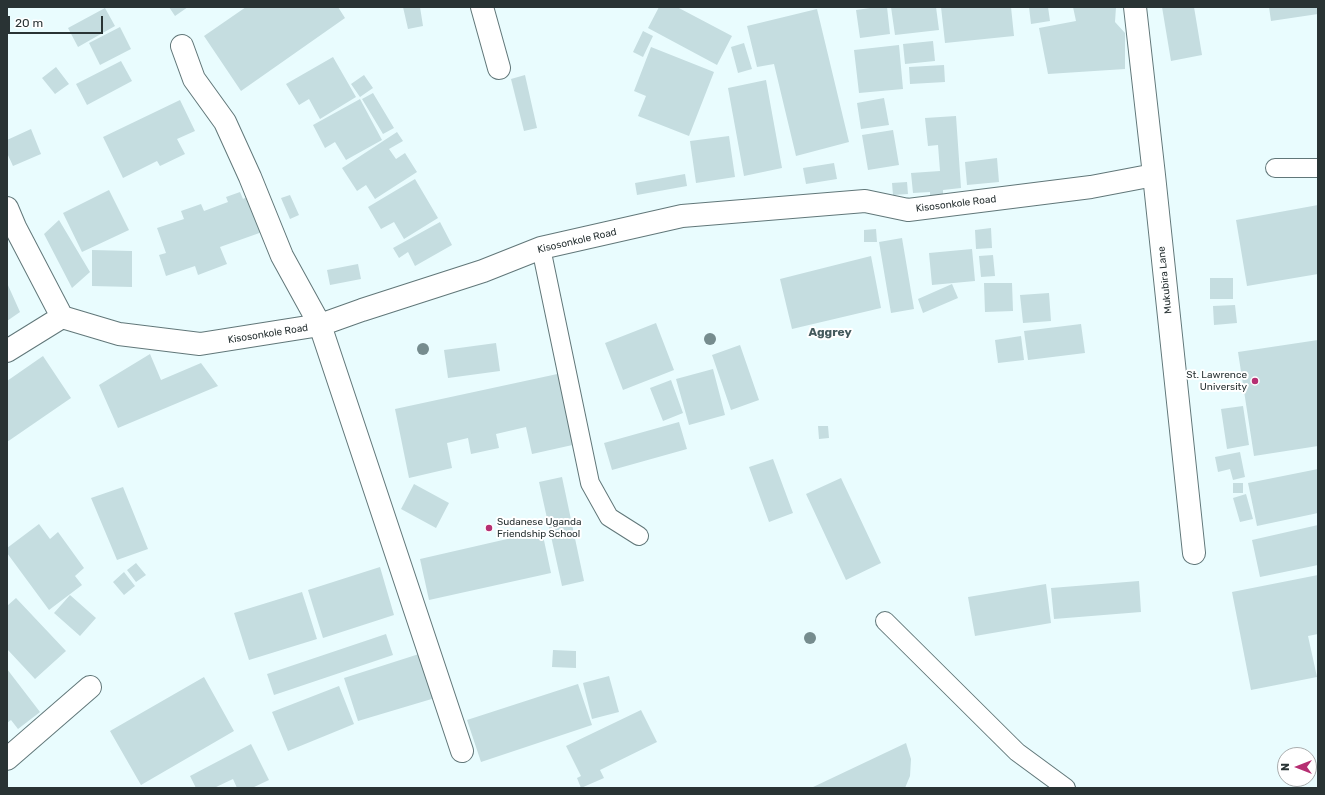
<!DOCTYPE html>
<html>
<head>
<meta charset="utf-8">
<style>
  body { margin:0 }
  #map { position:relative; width:1325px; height:795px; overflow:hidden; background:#e9fcfe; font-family:Rubik,sans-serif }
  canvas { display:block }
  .frame { position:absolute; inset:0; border:8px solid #293334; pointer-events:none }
  .north { position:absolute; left:1277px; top:747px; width:40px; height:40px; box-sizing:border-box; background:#fff; border:1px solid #a9adae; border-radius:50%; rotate:270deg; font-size:11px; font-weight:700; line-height:16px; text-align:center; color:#293334 }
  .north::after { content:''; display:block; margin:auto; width:14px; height:18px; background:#b62f72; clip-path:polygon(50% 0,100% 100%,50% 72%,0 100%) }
  .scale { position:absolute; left:8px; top:16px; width:95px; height:18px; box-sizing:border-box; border:2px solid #293334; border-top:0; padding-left:5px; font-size:12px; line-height:14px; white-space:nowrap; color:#293334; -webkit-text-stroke:3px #fff; paint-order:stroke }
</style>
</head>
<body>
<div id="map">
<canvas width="1325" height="795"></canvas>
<div class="frame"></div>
<div class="north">N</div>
<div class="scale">20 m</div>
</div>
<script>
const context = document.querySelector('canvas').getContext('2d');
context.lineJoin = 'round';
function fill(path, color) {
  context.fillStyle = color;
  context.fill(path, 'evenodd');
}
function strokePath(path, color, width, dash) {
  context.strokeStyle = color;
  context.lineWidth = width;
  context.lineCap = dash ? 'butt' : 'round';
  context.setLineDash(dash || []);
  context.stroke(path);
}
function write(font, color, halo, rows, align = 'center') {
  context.font = font + ' Rubik,sans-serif';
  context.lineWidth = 4;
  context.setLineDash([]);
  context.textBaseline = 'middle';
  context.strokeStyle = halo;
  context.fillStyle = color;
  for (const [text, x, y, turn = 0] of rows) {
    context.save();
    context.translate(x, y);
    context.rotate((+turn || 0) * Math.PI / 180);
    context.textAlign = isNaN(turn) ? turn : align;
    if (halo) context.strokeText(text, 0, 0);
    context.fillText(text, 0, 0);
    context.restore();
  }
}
const building = new Path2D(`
  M169 7H188L175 16Z
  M246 7H338L345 18 241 91 204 36Z
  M403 7H420L423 26 408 29Z
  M659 7H677L732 36 717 65 648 28Z
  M877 7H887L890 34 860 38 856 10Z
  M891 7H936L939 30 895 35Z
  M941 7H1011L1014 36 945 43Z
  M1029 7H1048L1050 21 1031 24Z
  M1073 7H1116L1115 22 1125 33V69L1048 74 1039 28 1076 21Z
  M1162 7H1194L1202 55 1171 61Z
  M1269 7H1318V14L1271 21Z
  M105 8 115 26 78 47 68 28Z
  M817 9 849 142 796 156 774 64 757 67 747 26Z
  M120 27 131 49 100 65 89 43Z
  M643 31 653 36 643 57 633 52Z
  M933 41 935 61 905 64 903 44Z
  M744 43 752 69 738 73 731 47Z
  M899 45 903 89 859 93 854 50Z
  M651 47 714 72 689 136 638 116 646 96 634 91Z
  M333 57 356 97 320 119 309 99 299 105 286 84Z
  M121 61 132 81 87 105 76 84Z
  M944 65 945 82 910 84 909 67Z
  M56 67 69 84 55 94 42 78Z
  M364 75 373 88 360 97 351 84Z
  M525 75 537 128 524 131 511 79Z
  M766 80 782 168 744 176 728 88Z
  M373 93 394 128 383 134 362 99Z
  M884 98 889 125 861 129 857 103Z
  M360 99 382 140 346 160 335 142 325 148 313 125Z
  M180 100 195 131 177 139 185 154 160 166 157 161 123 178 103 137Z
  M956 116 961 188 943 190V195L930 196V192L913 193 911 173 940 171 938 145 928 146 925 118Z
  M31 129 41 154 13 166 7 153V140Z
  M893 130 899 165 868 170 862 135Z
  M397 132 403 141 389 149 396 159 405 153 417 172 375 199 366 185 357 191 342 168Z
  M729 136 735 177 696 183 690 141Z
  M997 158 999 182 967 185 965 162Z
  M834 163 837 179 806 184 803 168Z
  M685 174 687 186 637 195 635 183Z
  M415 179 438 218 404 239 394 222 381 229 368 207Z
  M907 182 908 194 893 195 892 183Z
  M109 190 129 230 82 252 63 213Z
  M240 192 243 199 251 195 265 231 220 247 227 264 198 275 195 266 166 276 159 255 166 253 157 228 184 219 181 211 201 204 204 211 228 202 226 197Z
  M290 195 299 215 290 219 281 198Z
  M1318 205V274L1247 286 1236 220Z
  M59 220 90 272 72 288 44 234Z
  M440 222 452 245 415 266 408 252 399 258 393 248Z
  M991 228 992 248 976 249 975 230Z
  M876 229 877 242H864V230Z
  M902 238 914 309 891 313 879 242Z
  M972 249 975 281 932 285 929 253Z
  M92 250 132 251V287L92 286Z
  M993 255 995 276 981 277 979 256Z
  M871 256 881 308 792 329 780 279Z
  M358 264 361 279 330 285 327 270Z
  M1210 278H1233V299H1210Z
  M7 283 20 312 7 321Z
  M984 283H1012L1013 311 985 312Z
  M952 284 958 298 923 313 918 299Z
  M1049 293 1051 321 1023 323 1020 295Z
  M1235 305 1237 323 1214 325 1213 306Z
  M656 323 674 370 623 390 605 343Z
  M1081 324 1085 353 1028 360 1024 331Z
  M1021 336 1024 360 998 363 995 340Z
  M1318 340V446L1254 456 1238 352Z
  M496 343 500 371 448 378 444 350Z
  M740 345 759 400 731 410 712 355Z
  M150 354 161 380 201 363 218 386 118 428 99 385Z
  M43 356 71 398 7 442V381Z
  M713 369 725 415 689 425 676 379Z
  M562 373 577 444 532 454 526 427 496 434 499 448 471 454 468 438 447 443 452 468 409 478 395 409Z
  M671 380 683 413 663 421 650 388Z
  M1243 406 1249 445 1227 449 1221 409Z
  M679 422 687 449 612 470 604 443Z
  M818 426H828L829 438 819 439Z
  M1240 452 1245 477 1233 480 1230 469 1218 472 1215 457Z
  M773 459 793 513 769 522 749 467Z
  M1318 469V513L1257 526 1248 483Z
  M562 477 584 581 562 586 539 482Z
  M841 478 881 563 846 580 806 494Z
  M1233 483H1243V493H1233Z
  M414 484 449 503 436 528 401 509Z
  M123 487 148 549 117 560 91 498Z
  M1246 494 1253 519 1240 522 1233 498Z
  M39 524 50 539 58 532 84 568 75 576 82 585 49 610 7 553V548Z
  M1318 525V565L1260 577 1252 540Z
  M542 531 551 573 429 600 420 559Z
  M136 563 146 575 136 582 127 570Z
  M380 567 394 615 323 638 308 590Z
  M124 572 135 586 124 595 113 582Z
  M1318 575V634L1308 636 1317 677 1251 690 1232 592Z
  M1139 581 1141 612 1054 619 1051 588Z
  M1046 584 1051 623 975 636 968 597Z
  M302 592 317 639 249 660 234 613Z
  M70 595 96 618 80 636 54 613Z
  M16 598 66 651 35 679 7 649V606Z
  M386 634 393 655 274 695 267 674Z
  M553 650 576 651V668L552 667Z
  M419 654 435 698 358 721 344 678Z
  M7 669 40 712 18 729 11 720 7 723Z
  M609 676 619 712 592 719 583 683Z
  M204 677 234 731 141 785 110 731Z
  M578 684 592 725 481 762 467 720Z
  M339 686 354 724 288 751 272 712Z
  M641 710 657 742 600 770 604 778 581 788 577 778 581 776 566 746Z
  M906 743 911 759 910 776 905 788H811Z
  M251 744 269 780 252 788H237L233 779 214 788H196L190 776Z`);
const lane = new Path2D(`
  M1275 168H1318
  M541 248 590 483 609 517 639 536
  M885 621 1017 752 1066 788`);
const street = new Path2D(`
  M482 7 499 68
  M1135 7 1154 175 1194 553
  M182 46 194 79 225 122 250 177 282 256 320 325 462 751
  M7 208 15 227 62 317 119 334 200 344 320 325 362 310 483 271 541 248 682 216 865 201 908 210 1091 187 1154 175
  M7 351 62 317
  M7 759 90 687`);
const trees = [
  [710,339],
  [423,349],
  [810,638]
];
const markers = [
  [1255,381,4,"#b62f72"],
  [489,528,4,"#b62f72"]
];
const streetNames = [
  ["Kisosonkole Road",956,204,-7],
  ["Kisosonkole Road",577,241,-13],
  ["Mukubira Lane",1165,280,-96],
  ["Kisosonkole Road",268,334,-9]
];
const poiNames = [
  ["St. Lawrence",1247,375],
  ["University",1247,387],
  ["Sudanese Uganda",497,522,"left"],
  ["Friendship School",497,534,"left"]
];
const quarterNames = [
  ["Aggrey",830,333]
];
fill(building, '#c5dde0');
strokePath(lane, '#617779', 20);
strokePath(street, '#617779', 24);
strokePath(lane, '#fff', 18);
strokePath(street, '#fff', 22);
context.fillStyle = '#768c8e';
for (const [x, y] of trees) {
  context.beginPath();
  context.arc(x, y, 6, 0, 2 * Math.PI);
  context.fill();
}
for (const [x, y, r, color] of markers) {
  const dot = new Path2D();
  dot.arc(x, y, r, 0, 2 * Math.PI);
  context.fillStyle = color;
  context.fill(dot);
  strokePath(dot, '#fff', 1.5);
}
write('10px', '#293334', '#fff', streetNames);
write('10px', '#293334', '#fff', poiNames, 'right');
write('bold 12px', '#44595c', '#fff', quarterNames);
</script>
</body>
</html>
